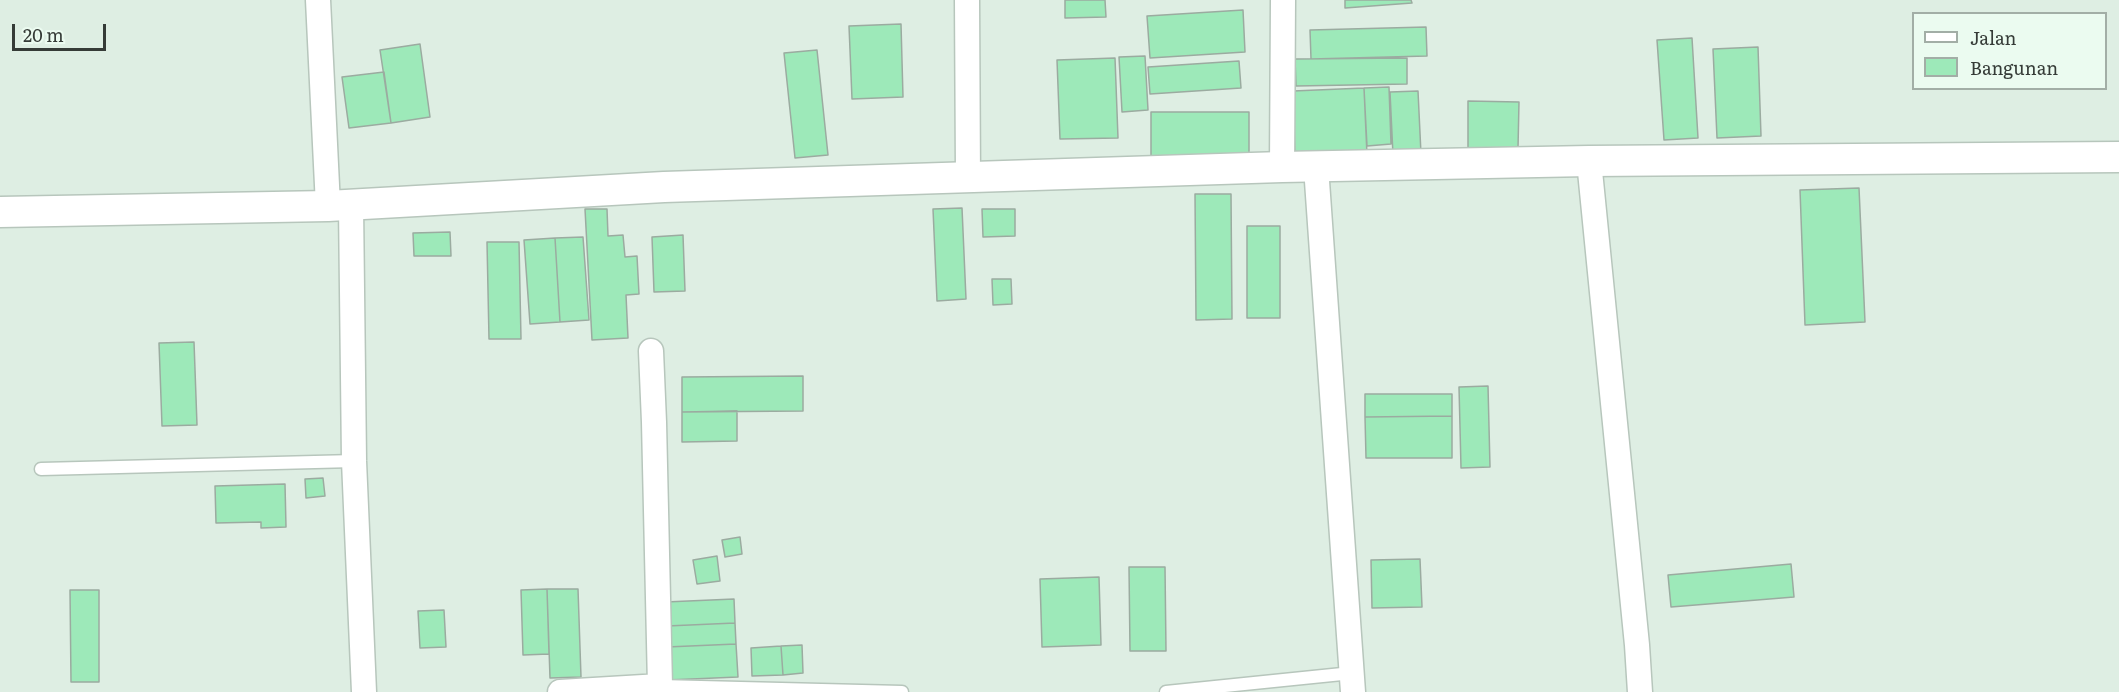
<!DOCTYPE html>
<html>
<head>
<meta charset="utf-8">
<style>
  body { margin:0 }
  #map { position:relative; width:2119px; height:692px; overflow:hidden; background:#deeee3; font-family:Literata,serif }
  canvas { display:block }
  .legend { position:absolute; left:1912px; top:12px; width:195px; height:78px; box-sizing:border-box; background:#ebfbf0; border:2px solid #a2aea6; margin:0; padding:8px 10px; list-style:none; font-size:18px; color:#353b37 }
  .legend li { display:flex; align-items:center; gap:12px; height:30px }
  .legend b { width:30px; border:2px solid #a2aea6 }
  .scale { position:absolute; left:12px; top:24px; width:94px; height:27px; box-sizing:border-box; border:3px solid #353b37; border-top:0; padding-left:8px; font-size:18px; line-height:21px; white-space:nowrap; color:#353b37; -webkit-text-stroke:4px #ebfbf0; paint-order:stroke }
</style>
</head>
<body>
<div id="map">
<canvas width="2119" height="692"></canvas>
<ul class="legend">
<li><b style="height:8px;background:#fff"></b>Jalan</li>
<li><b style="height:16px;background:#9de9b9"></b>Bangunan</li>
</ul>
<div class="scale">20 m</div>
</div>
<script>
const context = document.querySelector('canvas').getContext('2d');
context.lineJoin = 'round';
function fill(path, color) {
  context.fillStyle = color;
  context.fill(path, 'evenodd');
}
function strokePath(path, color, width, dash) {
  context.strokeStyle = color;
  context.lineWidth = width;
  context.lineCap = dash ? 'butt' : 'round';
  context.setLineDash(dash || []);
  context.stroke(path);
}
const building = new Path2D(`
  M1065 0H1105L1106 17 1065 18Z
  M1345 0H1411L1412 3 1345 8Z
  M1243 10 1245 52 1150 58 1147 16Z
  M901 24 903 97 852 99 849 26Z
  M1426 27 1427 56 1311 59 1310 30Z
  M1692 38 1698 138 1664 140 1657 40Z
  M420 44 430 117 391 123 380 50Z
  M1758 47 1761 136 1717 138 1713 49Z
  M817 50 828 155 795 158 784 53Z
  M1145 56 1148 110 1122 112 1119 57Z
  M1115 58 1118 138 1060 139 1057 60Z
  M1407 58V84L1296 86 1295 59Z
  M1239 61 1241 88 1150 94 1148 67Z
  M384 72 391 123 349 128 342 77Z
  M1389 87 1391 144 1367 146 1364 88Z
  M1364 88 1367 155 1295 158 1293 91Z
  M1418 91 1421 154 1393 155 1390 92Z
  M1468 101 1519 102 1518 148H1468Z
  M1151 112H1249V159L1151 160Z
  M1859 188 1865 322 1805 325 1800 190Z
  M1195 194H1231L1232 319 1196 320Z
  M962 208 966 299 937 301 933 209Z
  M585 209H607L608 236 623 235 625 257 637 256 639 294 626 295 628 338 592 340Z
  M982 209H1015V236L983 237Z
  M1247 226H1280V318H1247Z
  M450 232 451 256H414L413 233Z
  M683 235 685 291 654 292 652 237Z
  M583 237 589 320 560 322 555 238Z
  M555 238 560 322 530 324 524 240Z
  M487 242H519L521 339H489Z
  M992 279H1011L1012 304 993 305Z
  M194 342 197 425 162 426 159 343Z
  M803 376V411L682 412V377Z
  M1488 386 1490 467 1461 468 1459 387Z
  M1365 394H1452V416L1365 417Z
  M737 411V441L682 442V412Z
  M1452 416V458H1366L1365 417Z
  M323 478 325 496 306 498 305 479Z
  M285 484 286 527 261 528V522L216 523 215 486Z
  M740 537 742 554 725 557 722 540Z
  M717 556 720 581 697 584 693 560Z
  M1420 559 1422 607 1372 608 1371 560Z
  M1791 564 1794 597 1671 607 1668 575Z
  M1129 567H1165L1166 651H1130Z
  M1099 577 1101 645 1042 647 1040 579Z
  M547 589H578L581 677 550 678Z
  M547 589 549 654 523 655 521 590Z
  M70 590H99V682H71Z
  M734 599 735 623 667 626 665 602Z
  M444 610 446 647 420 648 418 611Z
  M735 623 736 644 667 647V626Z
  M736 644 738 677 668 680 667 647Z
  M802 645 803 673 783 675 781 646Z
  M781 646 783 675 752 676 751 648Z`);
const service = new Path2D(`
  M41 469 354 461
  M660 686 902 692
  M1166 692 1352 673`);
const minor = new Path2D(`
  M318 0 328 206
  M967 0 968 177
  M1589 161 1637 645 1640 692
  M1282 167 1283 0
  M1316 167 1353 692
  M351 205 354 461 364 692
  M560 692 660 686 654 422 651 351`);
const tertiary = new Path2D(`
  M0 212 328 206 664 187 1282 167 1589 161 2119 157`);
fill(building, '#9de9b9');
strokePath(building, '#9baba0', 1.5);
strokePath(service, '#b7c6bc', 15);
strokePath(minor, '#b7c6bc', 27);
strokePath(tertiary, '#b7c6bc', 33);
strokePath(service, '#fff', 12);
strokePath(minor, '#fff', 24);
strokePath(tertiary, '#fff', 30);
</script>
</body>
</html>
